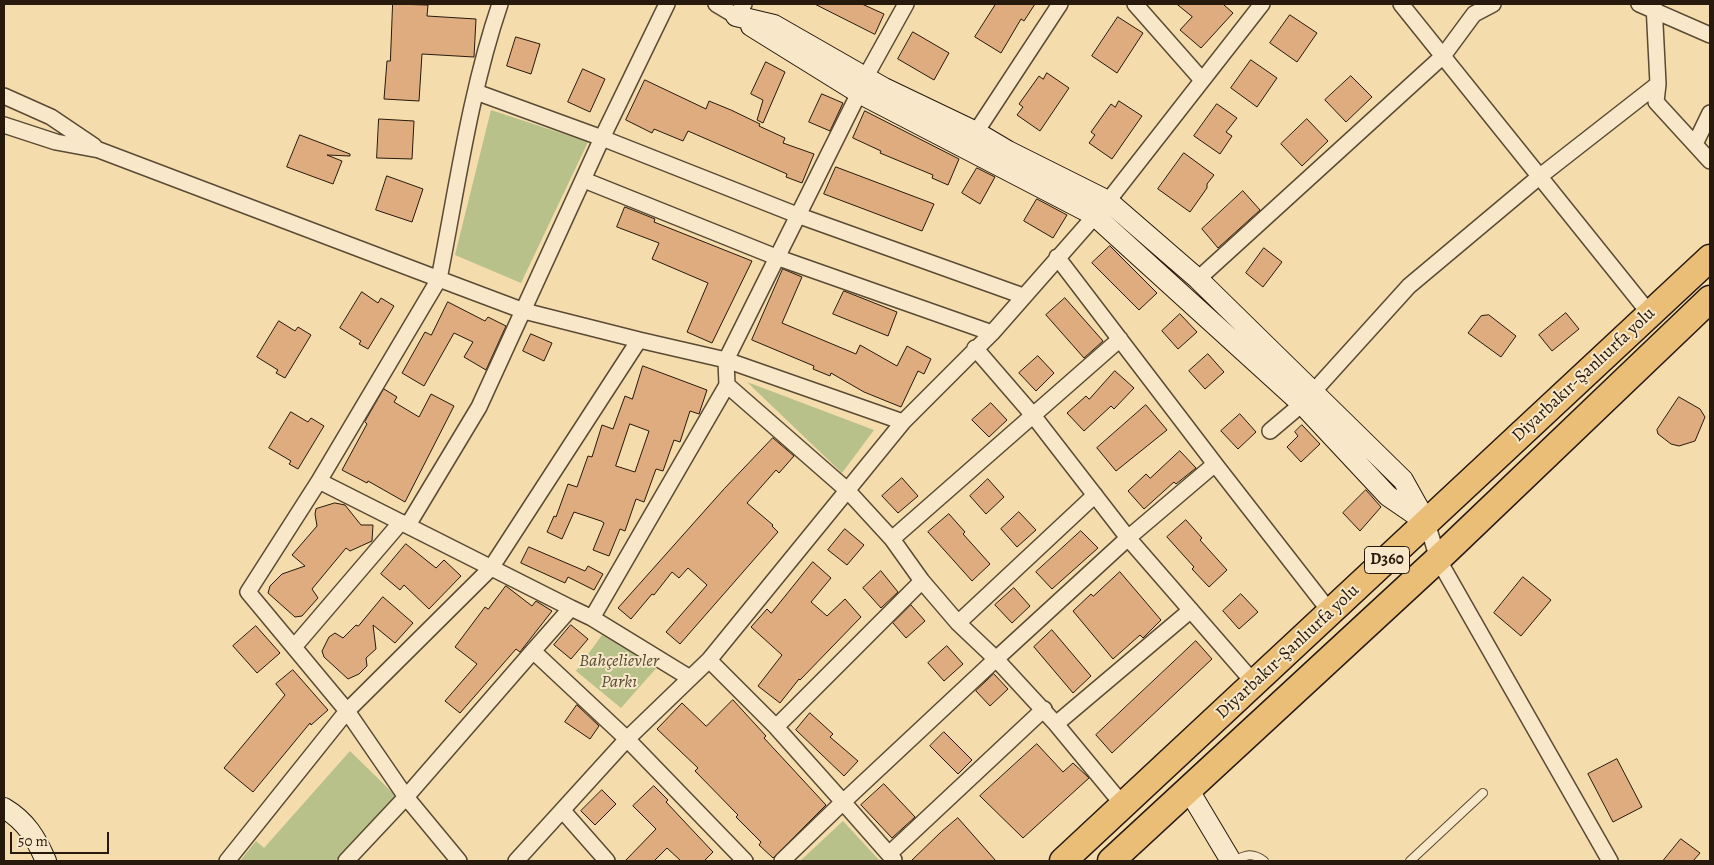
<!DOCTYPE html>
<html>
<head>
<meta charset="utf-8">
<style>
  body { margin:0 }
  #map { position:relative; width:1714px; height:865px; overflow:hidden; background:#f4dcac; font-family:Alegreya,serif }
  canvas { display:block }
  .frame { position:absolute; inset:0; border:5px solid #27190c; pointer-events:none }
  .scale { position:absolute; left:10px; top:832px; width:99px; height:22px; box-sizing:border-box; border:2px solid #27190c; border-top:0; padding-left:6px; font-size:15px; line-height:18px; white-space:nowrap; color:#27190c; -webkit-text-stroke:4px #f8e8c9; paint-order:stroke }
</style>
</head>
<body>
<div id="map">
<canvas width="1714" height="865"></canvas>
<div class="frame"></div>
<div class="scale">50 m</div>
</div>
<script>
const context = document.querySelector('canvas').getContext('2d');
context.lineJoin = 'round';
function fill(path, color) {
  context.fillStyle = color;
  context.fill(path, 'evenodd');
}
function strokePath(path, color, width, dash) {
  context.strokeStyle = color;
  context.lineWidth = width;
  context.lineCap = dash ? 'butt' : 'round';
  context.setLineDash(dash || []);
  context.stroke(path);
}
function write(font, color, halo, rows, align = 'center') {
  context.font = font + ' Alegreya,serif';
  context.lineWidth = 4;
  context.setLineDash([]);
  context.textBaseline = 'middle';
  context.strokeStyle = halo;
  context.fillStyle = color;
  for (const [text, x, y, turn = 0] of rows) {
    context.save();
    context.translate(x, y);
    context.rotate((+turn || 0) * Math.PI / 180);
    context.textAlign = isNaN(turn) ? turn : align;
    if (halo) context.strokeText(text, 0, 0);
    context.fillText(text, 0, 0);
    context.restore();
  }
}
const green = new Path2D(`
  M491 110 588 142 521 283 455 255Z
  M747 382 874 430 842 473Z
  M602 635 659 665 621 708 576 671Z
  M350 751 396 796 335 861H240L256 841 264 848Z
  M843 821 880 861H800Z`);
const building = new Path2D(`
  M393 4 428 5 427 16 476 19 474 57 422 54 419 101 384 99 387 61H390Z
  M815 4H862L884 14 875 34Z
  M996 4H1035L1024 21 1021 19 1001 53 975 37Z
  M1177 4H1223L1233 13 1201 48 1180 30 1192 17Z
  M1290 15 1317 33 1297 62 1270 43Z
  M1118 17 1143 33 1117 73 1092 56Z
  M913 32 949 53 934 80 898 59Z
  M516 37 540 44 531 74 507 66Z
  M1251 60 1277 78 1257 107 1231 88Z
  M766 62 785 72 763 123 757 120 763 100 751 94Z
  M583 69 605 79 590 112 568 102Z
  M1047 73 1069 88 1040 131 1017 115 1023 107 1019 104 1039 76 1043 79Z
  M1351 76 1372 97 1346 122 1325 100Z
  M645 80 706 109 709 101 731 110 760 124 759 126 785 138 783 143 814 154 802 183 786 177 787 174 688 131 683 141 654 129 652 133 626 120Z
  M822 94 843 103 830 131 809 122Z
  M1119 101 1142 116 1112 159 1089 143 1095 135 1091 132 1111 104 1115 107Z
  M1217 104 1237 118 1226 132 1232 136 1220 154 1194 136Z
  M865 111 959 159 948 185 932 178 933 175 880 153 881 151 853 138Z
  M379 119 414 121 412 159 377 158Z
  M1307 119 1328 141 1302 166 1281 144Z
  M300 135 350 154V156L327 155 342 161 333 184 287 167Z
  M1184 153 1214 175 1207 184V188L1190 212 1158 189Z
  M836 167 934 204 922 231 824 194Z
  M977 168 995 177 980 204 962 193Z
  M387 176 423 189 412 222 376 210Z
  M1243 191 1260 210 1218 248 1202 229Z
  M1037 199 1067 215 1053 238 1024 221Z
  M625 207 655 219 654 222 752 261 712 343 687 332 708 283 652 259 659 243 617 227Z
  M1110 246 1157 293 1139 310 1092 263Z
  M1264 248 1282 262 1263 287 1246 273Z
  M783 269 802 277 782 323 856 354 860 345 897 366 907 346 931 359 924 374 918 371 901 407 864 392 831 373 830 376 813 369 814 366 752 340Z
  M844 291 897 312 888 336 833 314Z
  M362 292 378 303 381 298 394 306 368 349 359 344 361 341 340 328Z
  M1065 298 1103 341 1084 358 1046 315Z
  M448 302 485 321 488 317 506 326 486 370 464 357 473 342 454 333 424 386 402 373 425 332 431 335Z
  M1566 313 1579 329 1552 351 1539 335Z
  M1180 314 1197 332 1178 349 1162 331Z
  M1489 315 1516 336 1501 357 1468 333 1481 316Z
  M279 321 295 331 298 327 311 335 285 378 276 373 278 370 257 357Z
  M531 334 552 343 544 361 523 351Z
  M1208 354 1224 372 1205 389 1189 371Z
  M1038 356 1054 373 1036 391 1019 373Z
  M643 366 707 390 699 414 690 411 680 442 674 440 663 471 656 469 644 502 636 499 625 531 620 529 609 556 593 550 604 523 601 521 574 512 562 539 547 532 554 516 556 517 568 484 577 487 588 456 592 457 602 425 613 429 625 396 632 399ZM630 424 649 431 635 472 616 466Z
  M1115 371 1134 388 1114 409 1111 406 1084 431 1067 413 1086 396 1089 399Z
  M384 389 397 397 394 402 419 417 431 394 454 406 405 502 368 481 367 483 342 470 367 424 365 422Z
  M1679 397 1700 409 1705 417 1695 441 1679 446 1671 444 1658 434 1657 430Z
  M991 403 1007 420 989 437 972 420Z
  M1146 405 1167 430 1116 471 1097 448Z
  M291 412 308 422 311 418 324 426 298 469 289 464 291 461 269 448Z
  M1240 414 1256 432 1238 449 1221 431Z
  M1302 425 1320 444 1301 462 1287 447 1298 436 1295 432Z
  M773 438 794 456 779 473 776 470 747 503 773 525 772 526 778 532 680 644 666 632 707 585 688 568 679 578 672 572 654 595 652 594 631 619 618 608 724 489Z
  M1180 451 1196 468 1176 484 1174 482 1144 509 1128 491 1146 474 1150 478Z
  M902 478 918 496 898 513 882 496Z
  M988 479 1004 497 986 514 970 496Z
  M1366 490 1381 507 1360 531 1343 513Z
  M335 503 345 505 361 525H373L372 541 350 551 346 548 312 589 318 598 302 616 295 617 268 593 270 586 282 574 305 566 292 555 317 526 315 514 316 509Z
  M1019 512 1036 530 1017 547 1001 529Z
  M949 514 965 532 963 534 990 564 972 581 928 532Z
  M1186 520 1202 538 1200 540 1227 570 1209 587 1192 569 1194 567 1167 537Z
  M845 529 864 545 847 565 828 550Z
  M1081 531 1098 548 1052 589 1036 572Z
  M406 544 436 568 444 560 461 576 429 609 404 585 400 590 381 574Z
  M529 547 585 571 588 566 603 574 594 590 568 577 565 583 521 563Z
  M813 562 831 578 811 602 827 616 845 599 861 617 800 680 799 679 780 703 758 686 782 655 751 627 767 609 771 613Z
  M881 571 898 592 881 608 863 588Z
  M1120 572 1161 620 1143 638 1140 635 1113 659 1073 611 1091 594 1093 596Z
  M1523 577 1551 600 1521 636 1494 613Z
  M506 586 532 606 536 601 552 611 520 652 516 649 460 713 445 701 477 664 455 647 485 607 488 609Z
  M1014 588 1030 606 1012 623 995 605Z
  M1241 594 1258 612 1239 629 1223 611Z
  M383 597 413 623 395 643 373 625 376 649 366 658 367 666 359 674 348 679 324 657 322 651 329 637 335 633 343 638 356 625 358 626Z
  M911 605 925 621 906 638 893 623Z
  M571 625 588 639 571 659 554 645Z
  M256 626 280 653 257 673 233 646Z
  M1052 630 1091 676 1073 693 1034 647Z
  M1196 641 1212 659 1112 753 1096 735Z
  M947 646 963 664 944 681 928 663Z
  M293 670 328 710 311 725 310 723 253 792 224 768 285 695 276 684Z
  M994 674 1008 689 990 706 976 691Z
  M733 700 766 736 764 738 826 805 773 858 759 845 761 842 736 817 738 815 695 771 698 768 657 729 682 703 706 726Z
  M577 705 599 726 590 739 565 722Z
  M810 713 833 734 830 737 858 761 844 776 796 730Z
  M944 732 972 760 958 774 930 746Z
  M1037 744 1063 772 1073 763 1089 778 1023 838 980 796Z
  M1617 759 1642 807 1613 822 1588 774Z
  M884 784 915 817 892 838 861 805Z
  M654 786 668 800 666 802 713 852 704 861H681L667 848 654 861H625L656 829 633 806Z
  M602 790 616 804 595 825 581 811Z
  M958 818 996 861H911L941 832Z
  M1681 839 1700 853 1693 861H1663Z`);
const lane = new Path2D(`
  M1233 861C1246 855 1252 852 1264 861
  M1410 861 1483 793`);
const street = new Path2D(`
  M716 4 736 16 744 4
  M1135 4 1202 80
  M1401 4 1650 314
  M1639 4 1710 35
  M1654 4 1658 84 1656 102 1710 161
  M865 78 906 4
  M476 92 602 138 797 215 1023 296
  M4 96 51 117 94 146
  M4 125 56 142 99 150 439 279C457 188 470 92 500 4
  M976 132 1060 4
  M1695 144 1710 113
  M584 180 776 257 992 333
  M1057 257 1215 464 1128 538 1255 684
  M1198 279 1443 56 1474 14 1493 4
  M975 348 1032 414 1128 538 996 659 1056 724 1191 610
  M1314 391 1409 286 1539 177 1658 84
  M1270 431 1302 404
  M1215 464 1331 613
  M319 481 439 279 524 311 639 340
  M1427 523 1438 559 1610 861
  M408 525 479 407 602 138 667 4
  M892 539 1120 339
  M958 623 1095 495
  M294 647 401 522
  M533 651 571 608 592 618
  M709 660 776 727 843 802 996 659 958 623 922 581 892 539 847 490 727 385
  M690 678 592 618 727 385 726 360 859 93
  M1056 724 1123 805
  M776 727 922 581
  M563 811 607 861
  M889 854 1044 709
  M227 861 347 711 491 568 639 340 726 360 903 422 992 333 1108 201 1262 4
  M346 861 406 797 533 651 627 739 745 861
  M459 861 406 797 347 711 248 592 319 481 571 608
  M516 861 627 739 709 660 903 422
  M782 861 843 802 894 860`);
const secondary = new Path2D(`
  M736 16 774 25 884 88 976 132 1008 151 1108 201 1198 279 1403 480 1427 523
  M751 26 859 93 1094 215 1302 404 1388 496 1423 520
  M1188 789 1231 861
  M4 808C26 821 36 838 46 861`);
const highway = new Path2D(`
  M1063 861 1710 258
  M1111 861 1438 559 1710 299`);
const shields = [
  [1387,560,45]
];
const shieldNames = [
  ["D360",1387,560]
];
const streetNames = [
  ["Diyarbakır-Şanlıurfa yolu",1584,375,-43],
  ["Diyarbakır-Şanlıurfa yolu",1288,652,-43]
];
const parkNames = [
  ["Bahçelievler",619,662],
  ["Parkı",619,683]
];
fill(green, '#b9c18b');
fill(building, '#dfac7f');
strokePath(building, '#27190c', 1);
strokePath(lane, '#5a4a34', 10);
strokePath(street, '#5a4a34', 18);
strokePath(secondary, '#27190c', 22);
strokePath(highway, '#27190c', 29);
strokePath(lane, '#f8e8c9', 8);
strokePath(street, '#f8e8c9', 15);
strokePath(secondary, '#f8e8c9', 20);
strokePath(highway, '#eabe76', 26);
for (const [x, y, w] of shields) {
  const box = new Path2D();
  box.roundRect(x - w / 2, y - 13.5, w, 27, 4);
  context.fillStyle = '#f8e8c9';
  context.fill(box);
  strokePath(box, '#27190c', 1);
}
write('bold 16px', '#27190c', null, shieldNames);
write('18px', '#27190c', '#f8e8c9', streetNames);
write('italic 18px', '#534b32', '#f8e8c9', parkNames);
</script>
</body>
</html>
